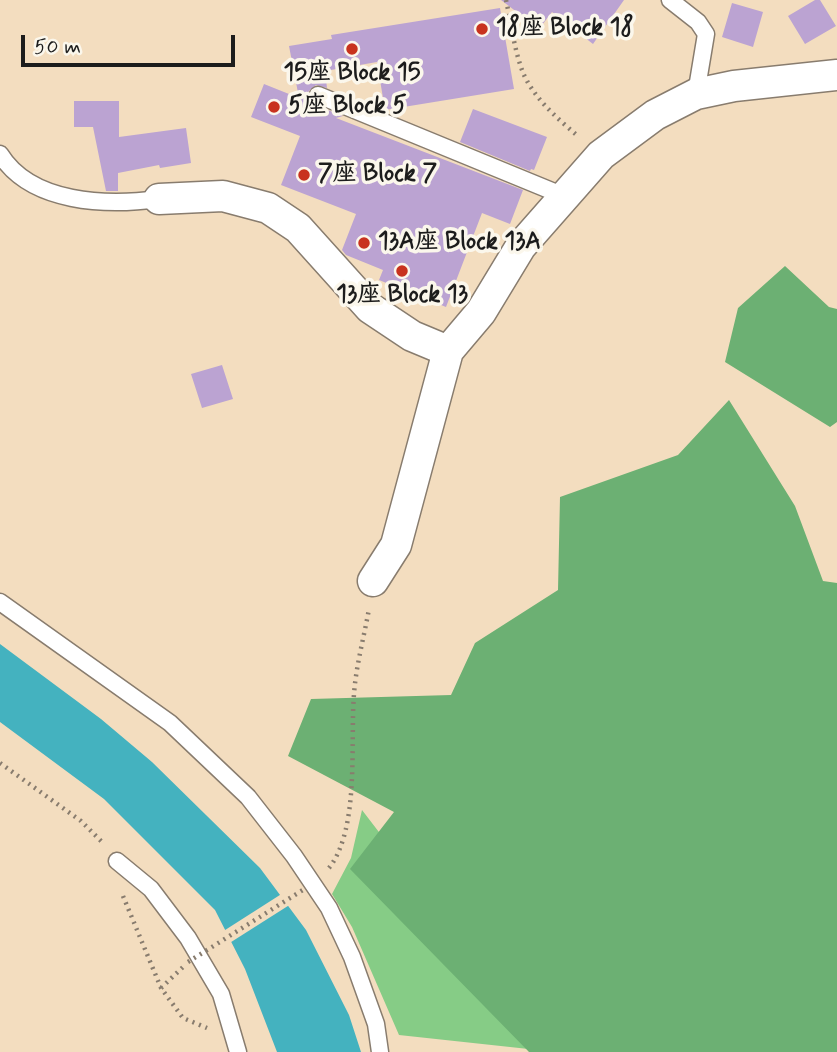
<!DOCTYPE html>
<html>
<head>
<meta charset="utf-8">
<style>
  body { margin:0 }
  #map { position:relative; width:837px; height:1052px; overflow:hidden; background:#f3ddbf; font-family:Mynerve,sans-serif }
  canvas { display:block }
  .scale { position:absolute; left:21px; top:35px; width:214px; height:32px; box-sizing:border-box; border:4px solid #1c1c1c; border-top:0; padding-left:9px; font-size:21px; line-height:24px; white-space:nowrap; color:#1c1c1c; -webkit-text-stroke:5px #fbf7ec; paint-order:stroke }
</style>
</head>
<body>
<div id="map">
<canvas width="837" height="1052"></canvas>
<div class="scale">50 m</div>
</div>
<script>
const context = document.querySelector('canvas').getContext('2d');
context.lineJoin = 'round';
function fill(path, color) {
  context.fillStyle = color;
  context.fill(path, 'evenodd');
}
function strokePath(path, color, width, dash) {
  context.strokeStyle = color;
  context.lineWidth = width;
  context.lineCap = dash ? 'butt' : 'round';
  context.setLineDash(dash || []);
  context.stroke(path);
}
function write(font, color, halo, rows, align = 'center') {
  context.font = font + ' Mynerve,"LXGW WenKai TC",sans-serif';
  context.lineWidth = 7;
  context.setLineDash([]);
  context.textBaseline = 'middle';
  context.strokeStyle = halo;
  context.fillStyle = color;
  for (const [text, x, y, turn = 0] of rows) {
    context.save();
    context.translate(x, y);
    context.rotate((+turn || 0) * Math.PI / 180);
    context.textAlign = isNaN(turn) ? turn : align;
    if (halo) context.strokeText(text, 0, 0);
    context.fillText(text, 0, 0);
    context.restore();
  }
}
const green = new Path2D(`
  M362 810 547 1051 399 1035 352 927 332 894 351 858Z`);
const forest = new Path2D(`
  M785 266 829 307 837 309V422L830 427 725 362 738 308Z
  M729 400 795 506 823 581 837 583V1052H529L350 869 394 812 288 756 311 699 451 695 475 643 558 590 560 497 678 455Z`);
const water = new Path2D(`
  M0 644 101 719 152 762 260 868 306 930 349 1015 361 1052H277L245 969 215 910 104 799 0 722Z`);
const pier = new Path2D(`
  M283 893 291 904 228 944 222 932Z`);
const building = new Path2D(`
  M501 0H624L593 44 552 12 539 29Z
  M815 0H820L836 26 805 44 788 16Z
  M732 3 763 12 753 47 722 37Z
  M500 8 514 89 385 110 377 62 325 71 327 88 316 85 308 92V97L313 104 343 116 336 118 523 190 510 224 482 213 446 307 379 280 383 270 346 255 342 250 356 214 281 185 300 136 251 117 264 84 299 98 289 46 332 39 331 35Z
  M74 101H119V137L186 128 191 163 160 168 159 165 118 173V191H106L93 127H74Z
  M473 109 547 137 534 170 531 169 530 171 460 142Z
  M222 365 233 399 202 408 191 374Z`);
const path = new Path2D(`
  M506 0C511 23 514 48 522 70 532 97 558 119 579 137
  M0 763 81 821 104 844
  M329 868C360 828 350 744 354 694 356 666 364 637 369 609
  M123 896 161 988 183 1018 207 1028
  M161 988 183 967`);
const service = new Path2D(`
  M670 0 698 22 706 34 696 94
  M318 95 564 196
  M0 154C31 204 107 206 159 199
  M0 602 170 723 248 797 294 856 329 908 352 957 376 1024 380 1052
  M117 861 151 889 188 938 221 994 238 1052`);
const minor = new Path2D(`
  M159 199 223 196 268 208 298 228 370 308 412 336 448 351
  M373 581 396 545 448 351 481 312 521 246 601 155 655 115 696 94 734 86 837 75`);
const pathBridge = new Path2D(`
  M188 962 306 888`);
const markers = [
  [482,29,7,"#c8321e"],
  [352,49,7,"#c8321e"],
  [274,107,7,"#c8321e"],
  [304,175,7,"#c8321e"],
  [364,243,7,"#c8321e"],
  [402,271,7,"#c8321e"]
];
const poiNames = [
  ["18座 Block 18",496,29],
  ["15座 Block 15",352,74,"center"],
  ["5座 Block 5",288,107],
  ["7座 Block 7",318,175],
  ["13A座 Block 13A",378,243],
  ["13座 Block 13",402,296,"center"]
];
fill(green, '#86cc86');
fill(forest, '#6cb073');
fill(water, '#44b2bf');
fill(pier, '#f3ddbf');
fill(building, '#bba3d2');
strokePath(service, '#887c6e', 19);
strokePath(minor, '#887c6e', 33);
strokePath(path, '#887c6e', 4.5, [2, 5]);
strokePath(service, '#fff', 16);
strokePath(minor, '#fff', 30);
strokePath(pathBridge, '#887c6e', 4.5, [2, 5]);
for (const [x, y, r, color] of markers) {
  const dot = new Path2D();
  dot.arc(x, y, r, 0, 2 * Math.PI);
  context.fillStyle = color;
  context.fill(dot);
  strokePath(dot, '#fbf7ec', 2.5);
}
write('bold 24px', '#1c1c1c', '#fbf7ec', poiNames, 'left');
</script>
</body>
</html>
